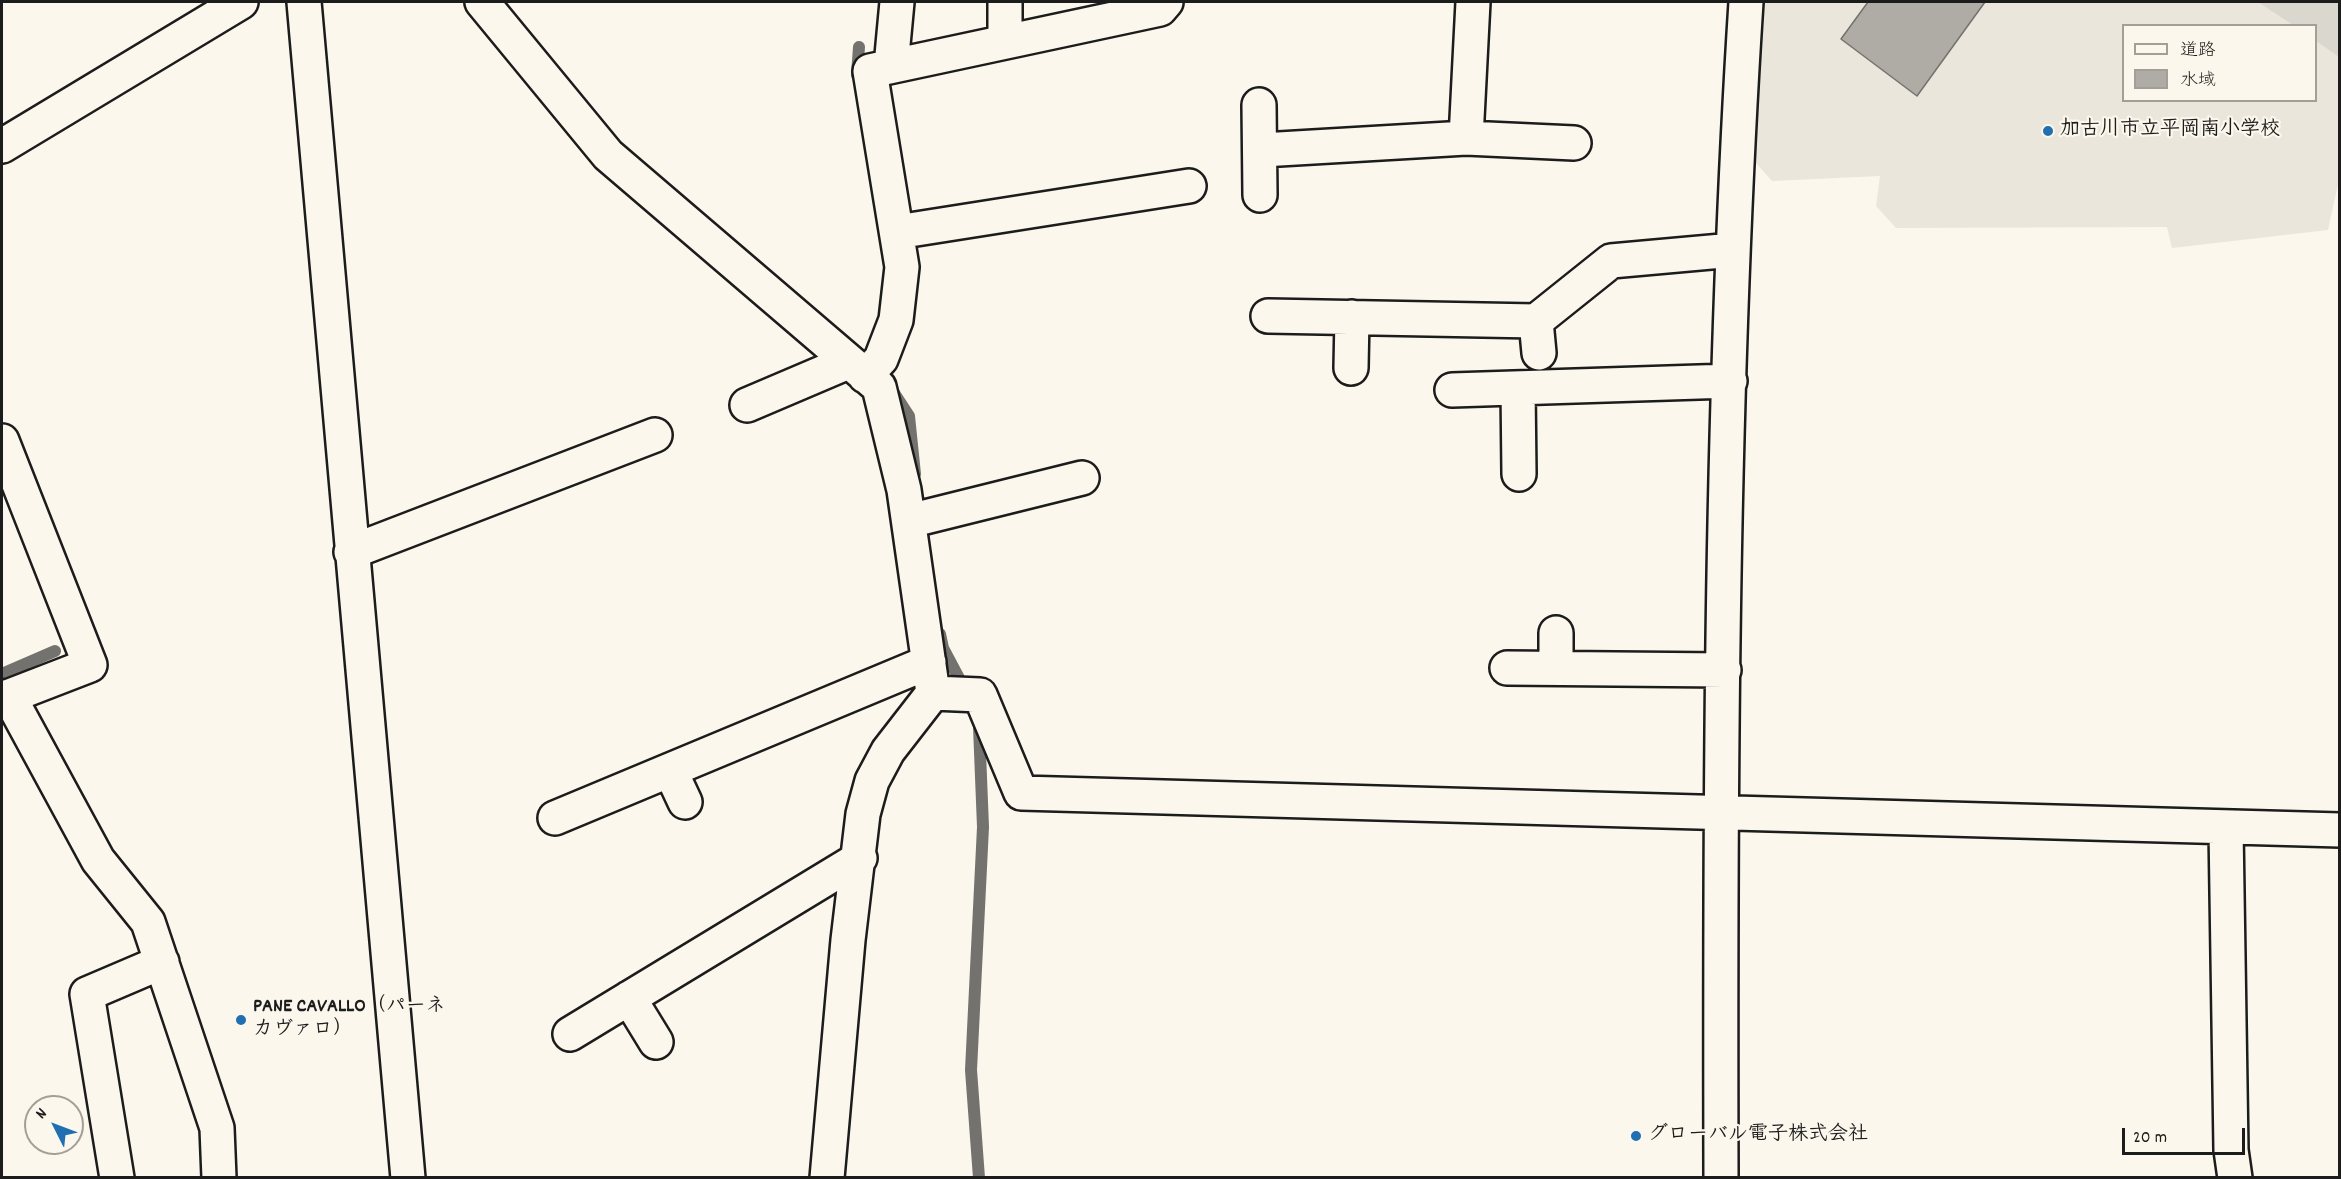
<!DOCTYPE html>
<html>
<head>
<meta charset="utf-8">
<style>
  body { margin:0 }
  #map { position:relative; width:2341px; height:1179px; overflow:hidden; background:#fbf7ec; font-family:Dekko,"Klee One",sans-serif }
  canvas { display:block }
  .frame { position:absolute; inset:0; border:3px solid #1c1c1c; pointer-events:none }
  .legend { position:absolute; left:2122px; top:24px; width:195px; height:78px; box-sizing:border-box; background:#fbf7ec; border:2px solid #a29f99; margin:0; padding:8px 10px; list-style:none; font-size:18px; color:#1c1c1c }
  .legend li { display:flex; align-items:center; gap:12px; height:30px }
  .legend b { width:30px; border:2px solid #a29f99 }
  .north { position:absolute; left:24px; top:1095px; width:60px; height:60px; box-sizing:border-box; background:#fbf7ec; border:2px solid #a29f99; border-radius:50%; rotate:312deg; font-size:16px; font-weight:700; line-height:24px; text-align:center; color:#1c1c1c }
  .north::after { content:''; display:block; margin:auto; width:21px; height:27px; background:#1f6fb2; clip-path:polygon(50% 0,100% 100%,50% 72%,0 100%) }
  .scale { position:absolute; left:2122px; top:1128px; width:123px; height:27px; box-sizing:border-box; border:3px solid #1c1c1c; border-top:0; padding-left:8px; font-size:18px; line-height:21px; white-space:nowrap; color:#1c1c1c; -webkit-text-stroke:4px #fbf7ec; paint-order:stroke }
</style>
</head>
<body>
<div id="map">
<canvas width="2341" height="1179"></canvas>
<div class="frame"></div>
<ul class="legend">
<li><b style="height:8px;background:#fbf7ec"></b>道路</li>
<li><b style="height:16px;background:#afaca5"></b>水域</li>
</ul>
<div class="north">N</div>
<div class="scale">20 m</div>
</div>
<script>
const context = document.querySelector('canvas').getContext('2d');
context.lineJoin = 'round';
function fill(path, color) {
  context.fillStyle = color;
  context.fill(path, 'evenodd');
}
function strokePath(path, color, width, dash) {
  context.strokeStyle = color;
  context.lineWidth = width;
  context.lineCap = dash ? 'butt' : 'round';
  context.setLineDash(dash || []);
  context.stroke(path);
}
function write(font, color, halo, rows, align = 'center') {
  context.font = font + ' Dekko,"Klee One",sans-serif';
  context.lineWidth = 4.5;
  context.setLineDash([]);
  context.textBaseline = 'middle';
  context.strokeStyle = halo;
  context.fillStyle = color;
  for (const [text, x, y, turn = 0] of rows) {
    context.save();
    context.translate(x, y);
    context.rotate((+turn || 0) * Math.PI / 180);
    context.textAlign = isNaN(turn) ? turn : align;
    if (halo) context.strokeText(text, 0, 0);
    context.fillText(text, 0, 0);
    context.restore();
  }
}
const built = new Path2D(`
  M1764 2H2339V180L2328 230 2172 248 2167 227 1896 228 1876 206 1880 176 1772 181 1754 161ZM2124 26H2316V100H2124Z`);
const green = new Path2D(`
  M2258 2H2339V57L2316 41V26L2293 25Z`);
const water = new Path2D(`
  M1868 2H1985L1917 96 1841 39Z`);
const stream = new Path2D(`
  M857 75 859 47
  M894 393 909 416 915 474
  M940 634 943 648 960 680
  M2 674 55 651
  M979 1178 971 1070 983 827 979 727`);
const minor = new Path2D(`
  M304 2 408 1178
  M482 2 608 155 879 387 904 490 933 693 888 751 872 781 863 814 848 940 827 1178
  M1005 2V42
  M891 66 897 2
  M1259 105 1260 195
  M1466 138 1473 2
  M2 146 241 2
  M1262 150 1466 138 1574 143
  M897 232 1189 186
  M1268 316 1536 321 1611 261 1733 250
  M1536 321 1539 353
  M1351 368 1352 317
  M865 376 881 359 896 320 902 267 870 71 1160 9 1166 2
  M1518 388 1519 474
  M1452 390 1730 381
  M747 405 848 362
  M2 441 90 665 2 699
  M909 521 1082 478
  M351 552 655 435
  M1507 668 1724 670
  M1556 668V633
  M933 693 980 695 1021 793 2340 830
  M9 696 98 860 148 922 217 1128 219 1178
  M670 770 685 802
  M555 818 929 662
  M2226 828 2231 1150 2235 1178
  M629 998 656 1042
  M570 1034 860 858
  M117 1178 87 994 162 962
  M1721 1178C1720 786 1721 393 1746 2`);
const markers = [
  [2048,131,6,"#1f6fb2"],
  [241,1020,6,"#1f6fb2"],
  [1636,1136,6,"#1f6fb2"]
];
const poiNames = [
  ["加古川市立平岡南小学校",2060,131],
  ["PANE CAVALLO（パーネ",253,1008],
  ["カヴァロ）",253,1031],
  ["グローバル電子株式会社",1648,1136]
];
fill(built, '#eae6dc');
fill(green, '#dad7ce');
fill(water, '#afaca5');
strokePath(water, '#74726e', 1.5);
strokePath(stream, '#74726e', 12);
strokePath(minor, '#1c1c1c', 38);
strokePath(minor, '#fbf7ec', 33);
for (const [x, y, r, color] of markers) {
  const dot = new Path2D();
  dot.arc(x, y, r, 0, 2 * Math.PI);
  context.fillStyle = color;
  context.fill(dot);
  strokePath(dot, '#fbf7ec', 2);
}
write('bold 20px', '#1c1c1c', '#fbf7ec', poiNames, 'left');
</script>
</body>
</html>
